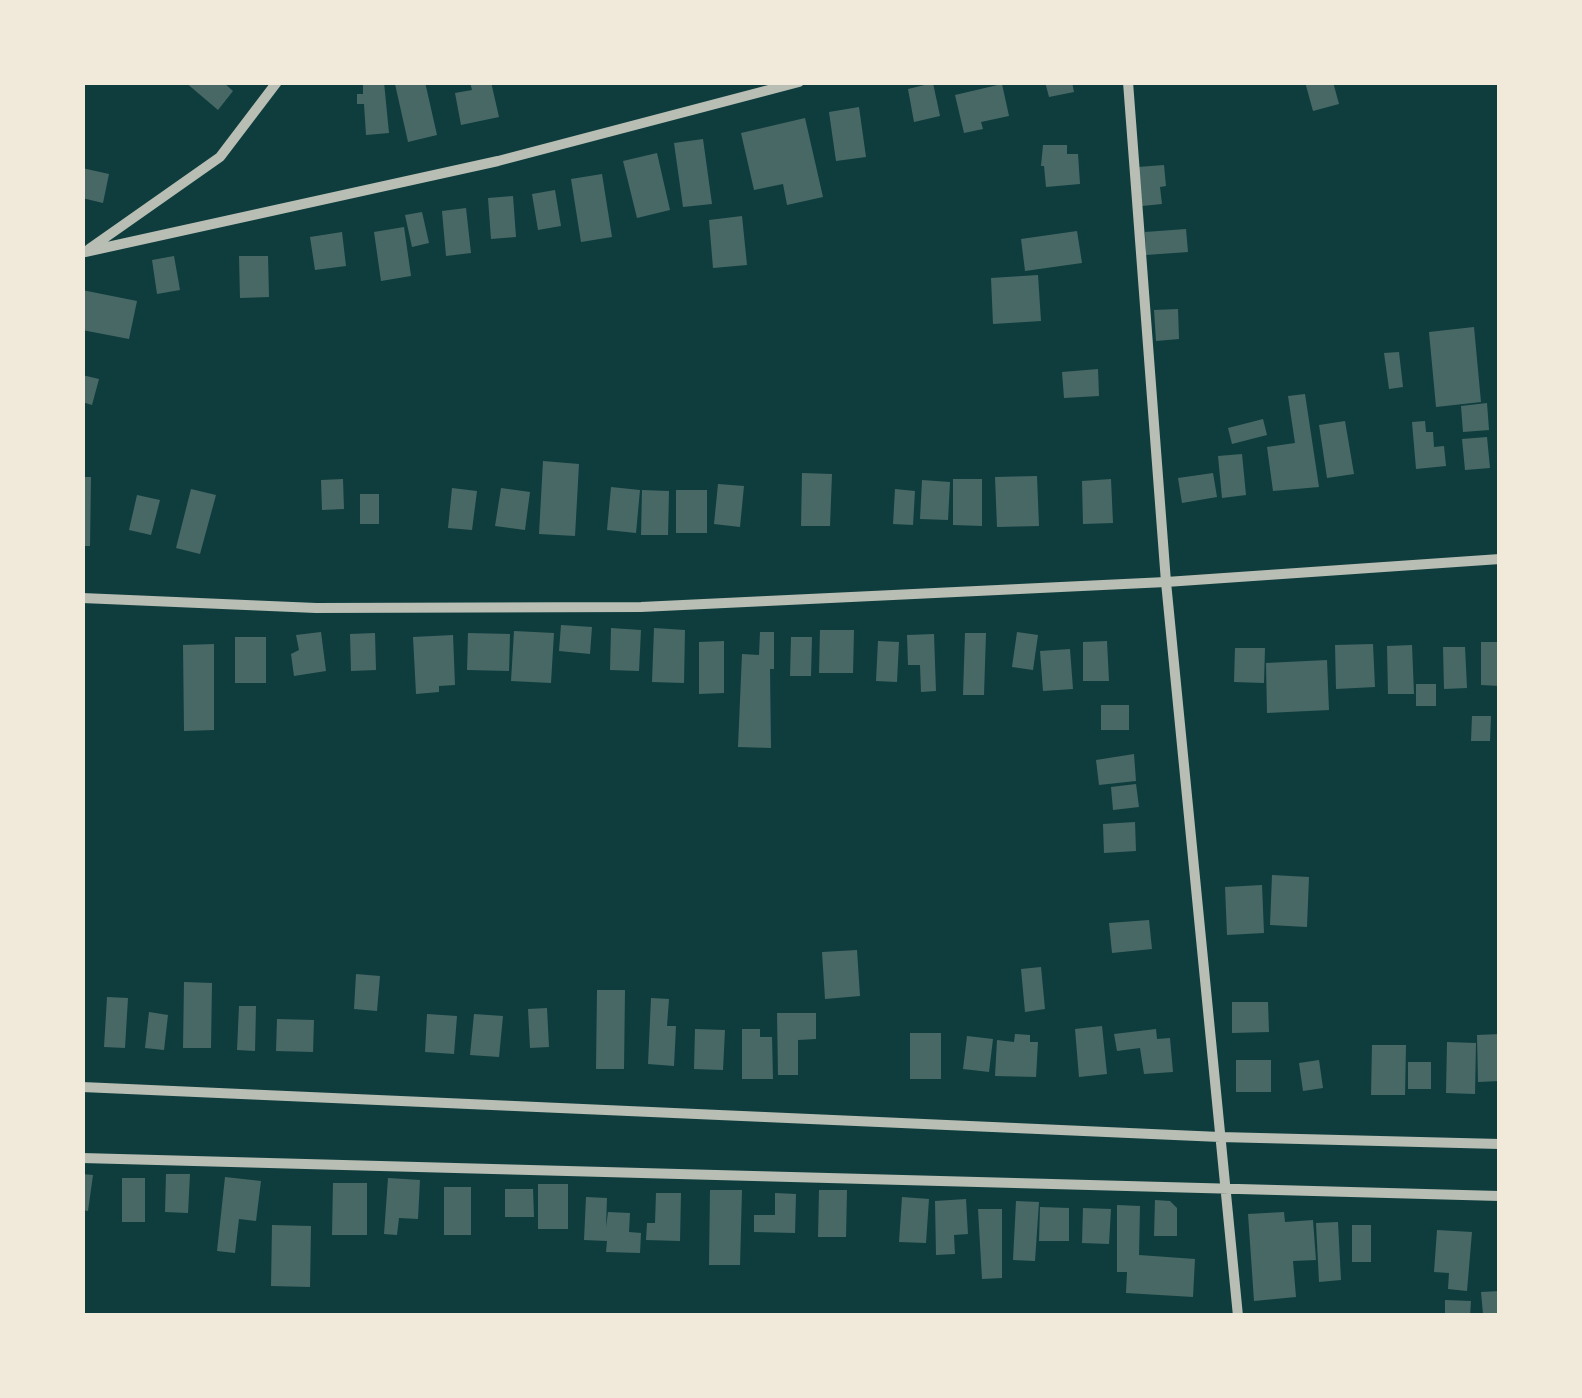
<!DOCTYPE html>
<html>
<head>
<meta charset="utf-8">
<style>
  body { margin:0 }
  #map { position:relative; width:1582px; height:1398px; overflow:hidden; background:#0f3d3e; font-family:Inter,sans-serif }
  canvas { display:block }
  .frame { position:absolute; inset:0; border:85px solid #f1e9da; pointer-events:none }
</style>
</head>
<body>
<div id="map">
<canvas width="1582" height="1398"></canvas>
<div class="frame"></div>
</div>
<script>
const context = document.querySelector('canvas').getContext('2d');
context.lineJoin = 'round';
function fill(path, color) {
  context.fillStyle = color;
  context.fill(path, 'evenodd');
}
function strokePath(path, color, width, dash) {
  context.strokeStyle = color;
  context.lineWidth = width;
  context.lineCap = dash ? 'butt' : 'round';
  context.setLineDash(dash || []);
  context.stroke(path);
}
const building = new Path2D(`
  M185 82H223L233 91 218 110Z
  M363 82H384L389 133 366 135 364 104H357V94H363Z
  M425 82 437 135 408 142 395 84Z
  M470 82H491L499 117 461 125 455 93 472 90Z
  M1045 82H1072L1074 92 1049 97Z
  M1305 82H1333L1339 104 1313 111Z
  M933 83 940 116 914 122 908 89Z
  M1002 84 1009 116 981 122 983 129 964 133 955 95Z
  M859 107 866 157 836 161 829 112Z
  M805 118 823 197 787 205 783 184 754 190 741 133Z
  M703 139 712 204 683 207 674 143Z
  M1043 145H1067V154H1078L1080 184 1046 187 1044 166H1041Z
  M657 153 670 210 637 218 623 161Z
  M1164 165 1166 186 1160 187 1162 204 1142 206 1138 167Z
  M82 168 109 174 103 203 82 198Z
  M602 174 612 237 581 242 571 179Z
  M555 190 561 226 538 230 532 194Z
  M513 196 516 237 491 239 488 198Z
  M466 208 471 253 446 256 442 211Z
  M422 212 429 243 412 247 405 215Z
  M742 216 747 265 713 268 709 220Z
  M404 227 411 276 381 281 374 232Z
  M1186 229 1188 252 1146 255 1145 232Z
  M1077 231 1082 263 1025 271 1021 239Z
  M342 232 346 266 315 270 310 237Z
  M174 256 180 290 157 294 152 260Z
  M239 256H268L269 297 240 298Z
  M1038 275 1041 321 993 324 991 278Z
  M82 290 137 301 129 339 82 330Z
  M1178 309 1179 339 1156 341 1154 310Z
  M1474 327 1481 402 1436 407 1429 332Z
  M1399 352 1403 387 1389 389 1384 353Z
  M1098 369 1099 396 1064 398 1062 372Z
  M82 375 99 379 92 405 82 402Z
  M1305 394 1319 487 1273 491 1267 447 1295 443 1288 396Z
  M1487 403 1489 430 1463 432 1461 406Z
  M1263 419 1267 435 1232 444 1228 428Z
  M1345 421 1354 474 1327 478 1319 425Z
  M1425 421 1426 432H1433L1434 447 1444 446 1446 466 1416 469 1412 422Z
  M1487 437 1490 468 1465 470 1462 439Z
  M1242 454 1246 495 1222 498 1218 456Z
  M543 461 579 464 575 536 539 534Z
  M802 473 832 474 830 526H801Z
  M1213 473 1217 497 1182 503 1178 478Z
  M1037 476 1039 526 997 527 995 477Z
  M82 477H91L90 546H82Z
  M343 479 344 509 322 510 321 480Z
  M953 479H982V526L953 525Z
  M1111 479 1113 523 1083 524 1082 481Z
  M922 480 950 482 948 520 920 519Z
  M718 484 744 486 740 527 714 524Z
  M611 487 640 490 636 533 607 530Z
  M452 488 477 491 472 530 448 528Z
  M501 488 530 492 525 530 495 526Z
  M191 489 216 495 200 554 176 548Z
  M895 489 915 491 913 525 893 524Z
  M642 490 669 491 668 535H641Z
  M676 490H707V533H676Z
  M360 494H379V524H360Z
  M137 495 160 500 151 535 129 530Z
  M561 625 592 627 590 654 559 651Z
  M611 628 641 630 639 671 610 670Z
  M654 628 685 630 684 683 652 682Z
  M820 630H854L853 673H819Z
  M514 631 554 633 551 683 511 681Z
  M321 632 326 671 294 676 291 654 299 650 296 635Z
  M760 632H774V669H770L771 748 738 747 742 654 759 655Z
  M1017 632 1038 635 1033 670 1012 667Z
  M375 633 376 670 351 671 350 634Z
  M468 633 510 634 509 671 467 670Z
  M965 633H986L984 695H963Z
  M934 634 936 691 921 692 920 665H908L907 635Z
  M453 635 455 685 439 686V692L416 694 413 637Z
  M235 637H266V683H235Z
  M791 637H812L811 676H790Z
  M724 641V693L699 694V642Z
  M878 641 899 642 897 682 876 681Z
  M1107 641 1109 681H1083V642Z
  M1481 642H1500V686L1481 685Z
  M214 644V730L184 731 183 645Z
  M1373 644 1375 687 1336 689 1335 645Z
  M1412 645 1414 694H1388L1387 646Z
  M1443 647H1465L1467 688 1444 689Z
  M1235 648H1265L1264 683 1234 682Z
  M1070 649 1073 689 1043 691 1040 651Z
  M1327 660 1329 710 1267 713 1266 663Z
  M1416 684H1436V706H1416Z
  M1101 705H1129V730H1101Z
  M1472 716H1491L1490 741H1471Z
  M1134 754 1136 781 1099 785 1096 760Z
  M1136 784 1139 807 1113 810 1111 787Z
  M1135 822 1136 851 1104 853 1103 824Z
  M1272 875 1309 877 1307 927 1270 925Z
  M1262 885 1264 933 1227 935 1225 887Z
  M1149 920 1152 949 1112 953 1109 923Z
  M857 950 860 996 825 999 822 952Z
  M1041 967 1045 1009 1025 1012 1021 969Z
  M356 974 380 976 377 1011 354 1009Z
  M184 982 212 983 211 1048H183Z
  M597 990H625L624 1069H596Z
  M107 997 128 998 125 1048 104 1047Z
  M651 998 669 999 667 1026H676L674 1066 648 1064Z
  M1232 1002H1268L1269 1032 1232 1033Z
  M239 1006H256L255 1051 237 1050Z
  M547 1008 549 1047 530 1048 528 1009Z
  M149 1012 168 1015 164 1050 145 1048Z
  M777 1013H816V1039L798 1040V1075H778Z
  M427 1014 457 1016 454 1054 425 1052Z
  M474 1014 503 1016 499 1057 470 1055Z
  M277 1019 314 1020 313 1052 276 1051Z
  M1102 1026 1107 1074 1079 1077 1075 1029Z
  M695 1029 725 1030 723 1070 694 1069Z
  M742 1029H760V1037H772L773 1079H742Z
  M1156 1029 1157 1039 1170 1038 1173 1072 1144 1074 1140 1048 1117 1051 1114 1034Z
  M910 1033H941V1079H910Z
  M1015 1034 1030 1035V1042H1038L1036 1077 995 1076 997 1040 1014 1042Z
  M1500 1034V1081L1478 1082 1477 1035Z
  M967 1036 993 1039 989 1072 963 1069Z
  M1447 1042 1476 1043 1475 1094 1446 1093Z
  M1372 1045H1406L1405 1095H1371Z
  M1236 1060H1271V1092H1236Z
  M1319 1060 1323 1088 1303 1091 1299 1063Z
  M1408 1062H1431V1089H1408Z
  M82 1174 93 1175 88 1211 82 1210Z
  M166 1174H190L188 1213 165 1212Z
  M225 1177 261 1181 256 1221 239 1219 235 1253 217 1251Z
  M122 1178H145V1222H122Z
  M388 1178 420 1180 418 1219 399 1218 397 1235 384 1234Z
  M333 1183H367V1235H332Z
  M538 1184H568V1229H538Z
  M444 1187H471V1235H444Z
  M505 1189H533L534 1217H505Z
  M710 1190H742L740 1265H709Z
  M819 1190H847L846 1237H818Z
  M656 1193H681L680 1241 646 1240 647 1223H655Z
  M775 1193 796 1194 795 1233 754 1232V1215H775Z
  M586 1197 607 1198 606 1227 608 1212 630 1213 629 1232 641 1233 640 1253 606 1252 607 1241 584 1240Z
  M902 1197 929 1199 926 1243 899 1242Z
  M966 1199 968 1234 954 1235 955 1254 936 1255 935 1201Z
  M1155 1200 1170 1201 1177 1208V1236H1154Z
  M1016 1201 1039 1202 1035 1261 1013 1260Z
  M1117 1205 1140 1206 1139 1255 1195 1259 1193 1297 1126 1293 1127 1272H1117Z
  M1040 1207 1069 1208V1241H1039Z
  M1083 1208 1111 1209 1109 1244 1082 1243Z
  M978 1209H1002V1278L982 1279Z
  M1284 1212 1285 1222 1313 1220 1316 1260 1293 1261 1296 1297 1254 1301 1248 1214Z
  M1338 1222 1341 1280 1319 1282 1316 1223Z
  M272 1225 311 1226 310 1287 271 1286Z
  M1352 1225H1371V1262H1352Z
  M1437 1230 1472 1232 1467 1291 1448 1289 1449 1273 1434 1272Z
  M1500 1291V1313L1483 1314 1481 1292Z
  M1445 1300 1471 1301 1470 1316H1445Z`);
const minor = new Path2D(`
  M1128 82 1166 582 1238 1316
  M89 249 220 157 277 82
  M85 252 498 161 799 82
  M82 598 316 608 641 607 1166 582 1500 559
  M82 1087 1220 1137 1500 1144
  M82 1158 1500 1196`);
fill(building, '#486865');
strokePath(minor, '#b8beb3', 10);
</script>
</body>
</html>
